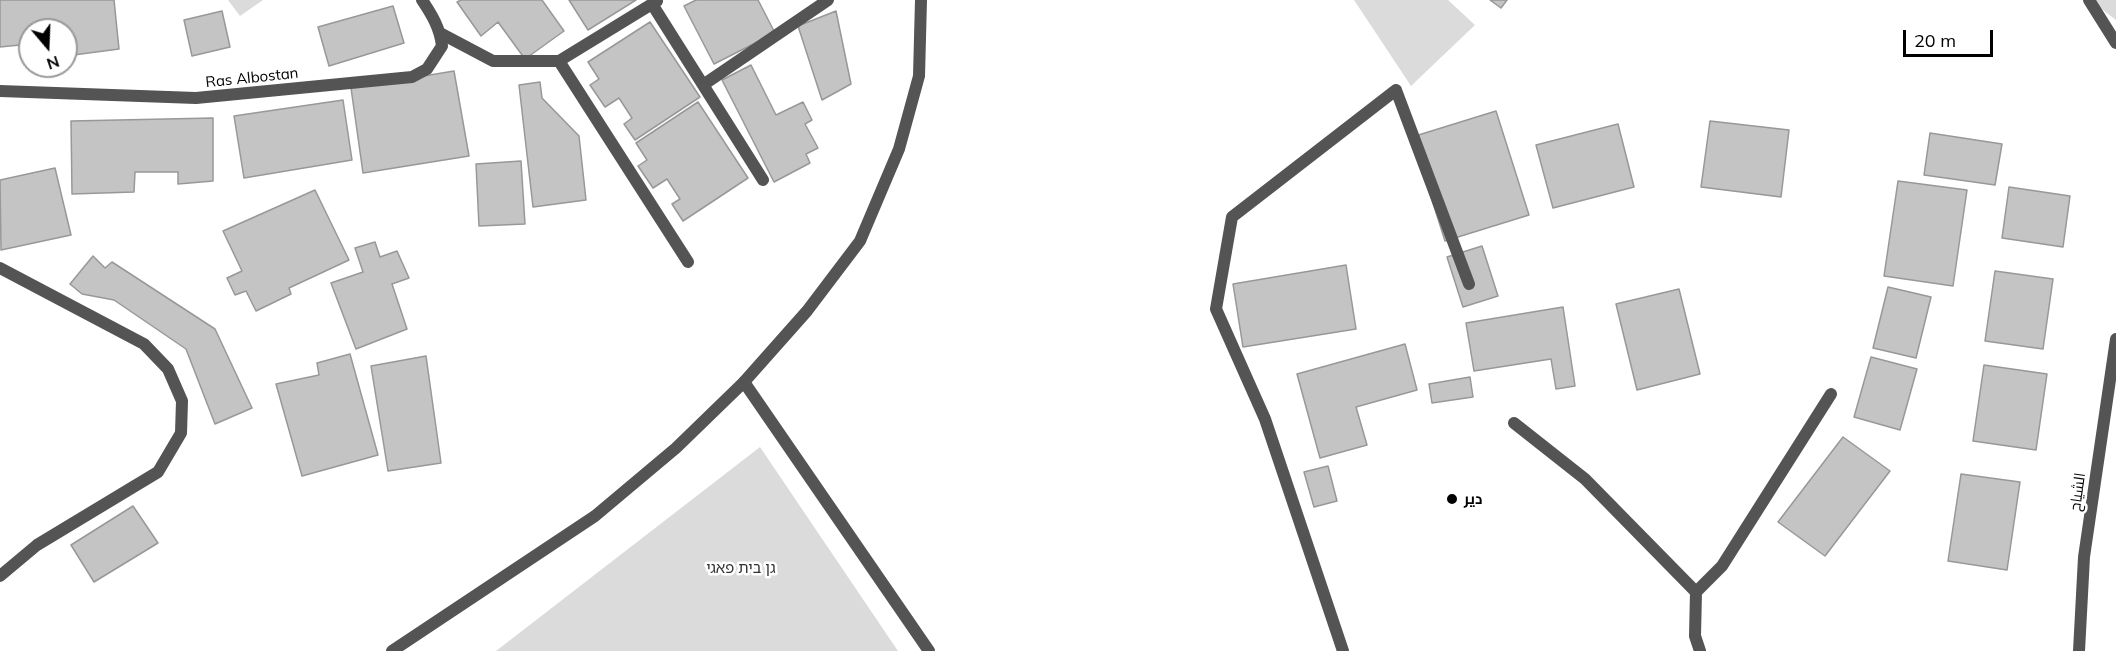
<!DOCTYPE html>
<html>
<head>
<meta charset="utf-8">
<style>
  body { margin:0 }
  #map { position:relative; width:2116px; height:651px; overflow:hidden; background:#fff; font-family:Mulish,sans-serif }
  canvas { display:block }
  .north { position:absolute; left:18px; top:18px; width:60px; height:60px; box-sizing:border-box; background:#fff; border:2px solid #999; border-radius:50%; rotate:161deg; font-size:16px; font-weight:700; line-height:24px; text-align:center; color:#000 }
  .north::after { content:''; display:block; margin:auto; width:21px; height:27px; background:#000; clip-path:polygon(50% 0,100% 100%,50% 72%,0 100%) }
  .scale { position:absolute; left:1903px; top:30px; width:90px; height:27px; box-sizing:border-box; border:3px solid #000; border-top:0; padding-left:8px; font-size:18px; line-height:21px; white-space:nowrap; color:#000; -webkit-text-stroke:4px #fff; paint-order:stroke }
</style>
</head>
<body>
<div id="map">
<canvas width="2116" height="651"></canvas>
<div class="north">N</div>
<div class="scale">20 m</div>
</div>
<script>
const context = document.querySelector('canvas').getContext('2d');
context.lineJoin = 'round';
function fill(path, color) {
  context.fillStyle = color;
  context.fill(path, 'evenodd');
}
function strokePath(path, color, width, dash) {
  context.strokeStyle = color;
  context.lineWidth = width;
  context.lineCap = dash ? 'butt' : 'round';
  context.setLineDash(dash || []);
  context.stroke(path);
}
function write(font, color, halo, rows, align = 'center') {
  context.font = font + ' Mulish,Cairo,"Noto Sans Hebrew",sans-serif';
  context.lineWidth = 5;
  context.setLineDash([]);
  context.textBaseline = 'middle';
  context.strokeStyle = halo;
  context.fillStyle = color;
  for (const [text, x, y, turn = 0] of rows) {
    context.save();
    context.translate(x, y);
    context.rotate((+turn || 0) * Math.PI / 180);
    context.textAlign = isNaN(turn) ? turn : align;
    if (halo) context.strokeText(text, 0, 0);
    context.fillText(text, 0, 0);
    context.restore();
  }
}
const green = new Path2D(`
  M228 0H263L240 16Z
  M1354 0H1448L1475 25 1411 86Z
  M2090 0H2116V20Z
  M760 447 898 651H496Z`);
const building = new Path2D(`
  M0 0H114L119 49 66 56V30H30V44L0 47Z
  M461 0H542L564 31 525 59 498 22 481 36 457 2Z
  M569 0H636L588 30Z
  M696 0H758L775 33 714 64 684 6Z
  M1490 0H1507L1501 8Z
  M393 6 404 43 329 66 318 27Z
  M222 11 230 47 192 56 184 20Z
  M836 11 851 84 822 100 798 26Z
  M650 22 700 97 635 140 624 124 632 118 619 98 605 107 590 85 599 79 588 62Z
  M751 65 776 115 803 102 812 120 805 124 818 148 806 154 810 163 774 182 722 80Z
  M454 71 469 156 363 173 351 88Z
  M540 82 542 98 579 136 586 200 533 207 519 85Z
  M343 100 352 160 244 178 234 116Z
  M698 102 748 178 683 221 672 204 680 199 667 179 653 188 638 166 647 160 636 143Z
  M1496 111 1529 215 1445 241 1412 137Z
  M213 118V181L178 184V172H135L134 192 72 194 71 121Z
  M1710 121 1789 130 1781 197 1701 187Z
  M1618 124 1634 187 1553 208 1536 145Z
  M1930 133 2002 144 1995 185 1924 175Z
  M521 161 525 224 479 226 476 164Z
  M55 168 71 235 1 250 0 180Z
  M1898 181 1967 190 1953 286 1884 276Z
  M2009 187 2070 196 2063 247 2002 238Z
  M315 190 349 260 289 288 291 294 256 311 246 291 235 295 227 278 242 271 223 231Z
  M375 242 380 257 397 251 409 278 392 284 407 329 356 349 331 283 363 272 355 248Z
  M1482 246 1498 296 1463 307 1447 257Z
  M93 256 105 268 112 262 215 329 252 408 215 424 186 349 114 300 82 294 70 284Z
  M1346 265 1356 329 1243 347 1233 284Z
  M1995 271 2053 279 2043 349 1985 341Z
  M1888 287 1931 297 1916 358 1873 348Z
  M1679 289 1700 374 1637 390 1616 304Z
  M1563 307 1575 386 1556 389 1551 359 1474 371 1466 323Z
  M1405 344 1417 390 1356 407 1367 445 1320 458 1297 374Z
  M350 354 378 455 302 476 276 384 319 375 317 363Z
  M426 356 441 463 388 471 371 366Z
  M1871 357 1917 369 1900 430 1854 417Z
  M1984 365 2047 374 2036 450 1973 441Z
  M1470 377 1473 397 1432 403 1429 384Z
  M1843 437 1890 471 1825 556 1778 522Z
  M1328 466 1337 501 1314 507 1304 472Z
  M1961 474 2020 482 2007 570 1948 561Z
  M133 506 158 543 94 582 71 545Z`);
const service = new Path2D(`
  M392 651 595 516 676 448 744 382 807 311 860 241 899 149 919 76 921 0`);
const minor = new Path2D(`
  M652 4 763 180
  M440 33 493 61H559L688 262
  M559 61 657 1
  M703 85 828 0
  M0 268 144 344 168 369 182 401 181 433 158 472 37 545 0 576
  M744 382 929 651
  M1514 423 1585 479 1696 592 1695 636 1700 651
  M1696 592 1722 566 1831 394
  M1343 651 1265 419 1216 309 1232 217 1396 90 1469 284`);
const tertiary = new Path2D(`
  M2089 0 2116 43
  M0 91 196 98 412 77 427 69 442 46C440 28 432 15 422 0
  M2079 651 2084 557 2116 339`);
const markers = [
  [1452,499,6,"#000"]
];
const streetNames = [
  ["Ras Albostan",252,78,-6],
  ["الشياح",2078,492,-82]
];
const poiNames = [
  ["دير",1464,499]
];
const parkNames = [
  ["גן בית פאגי",741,568]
];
fill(green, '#dbdbdb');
fill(building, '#c4c4c4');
strokePath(building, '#989898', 1.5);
strokePath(service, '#545454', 12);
strokePath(minor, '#545454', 12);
strokePath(tertiary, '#545454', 12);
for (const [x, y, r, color] of markers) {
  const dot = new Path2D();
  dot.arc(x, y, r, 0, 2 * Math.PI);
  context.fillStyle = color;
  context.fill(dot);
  strokePath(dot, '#fff', 2);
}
write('15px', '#000', '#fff', streetNames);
write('bold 15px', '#000', '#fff', poiNames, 'left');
write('15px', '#323232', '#fff', parkNames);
</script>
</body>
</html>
